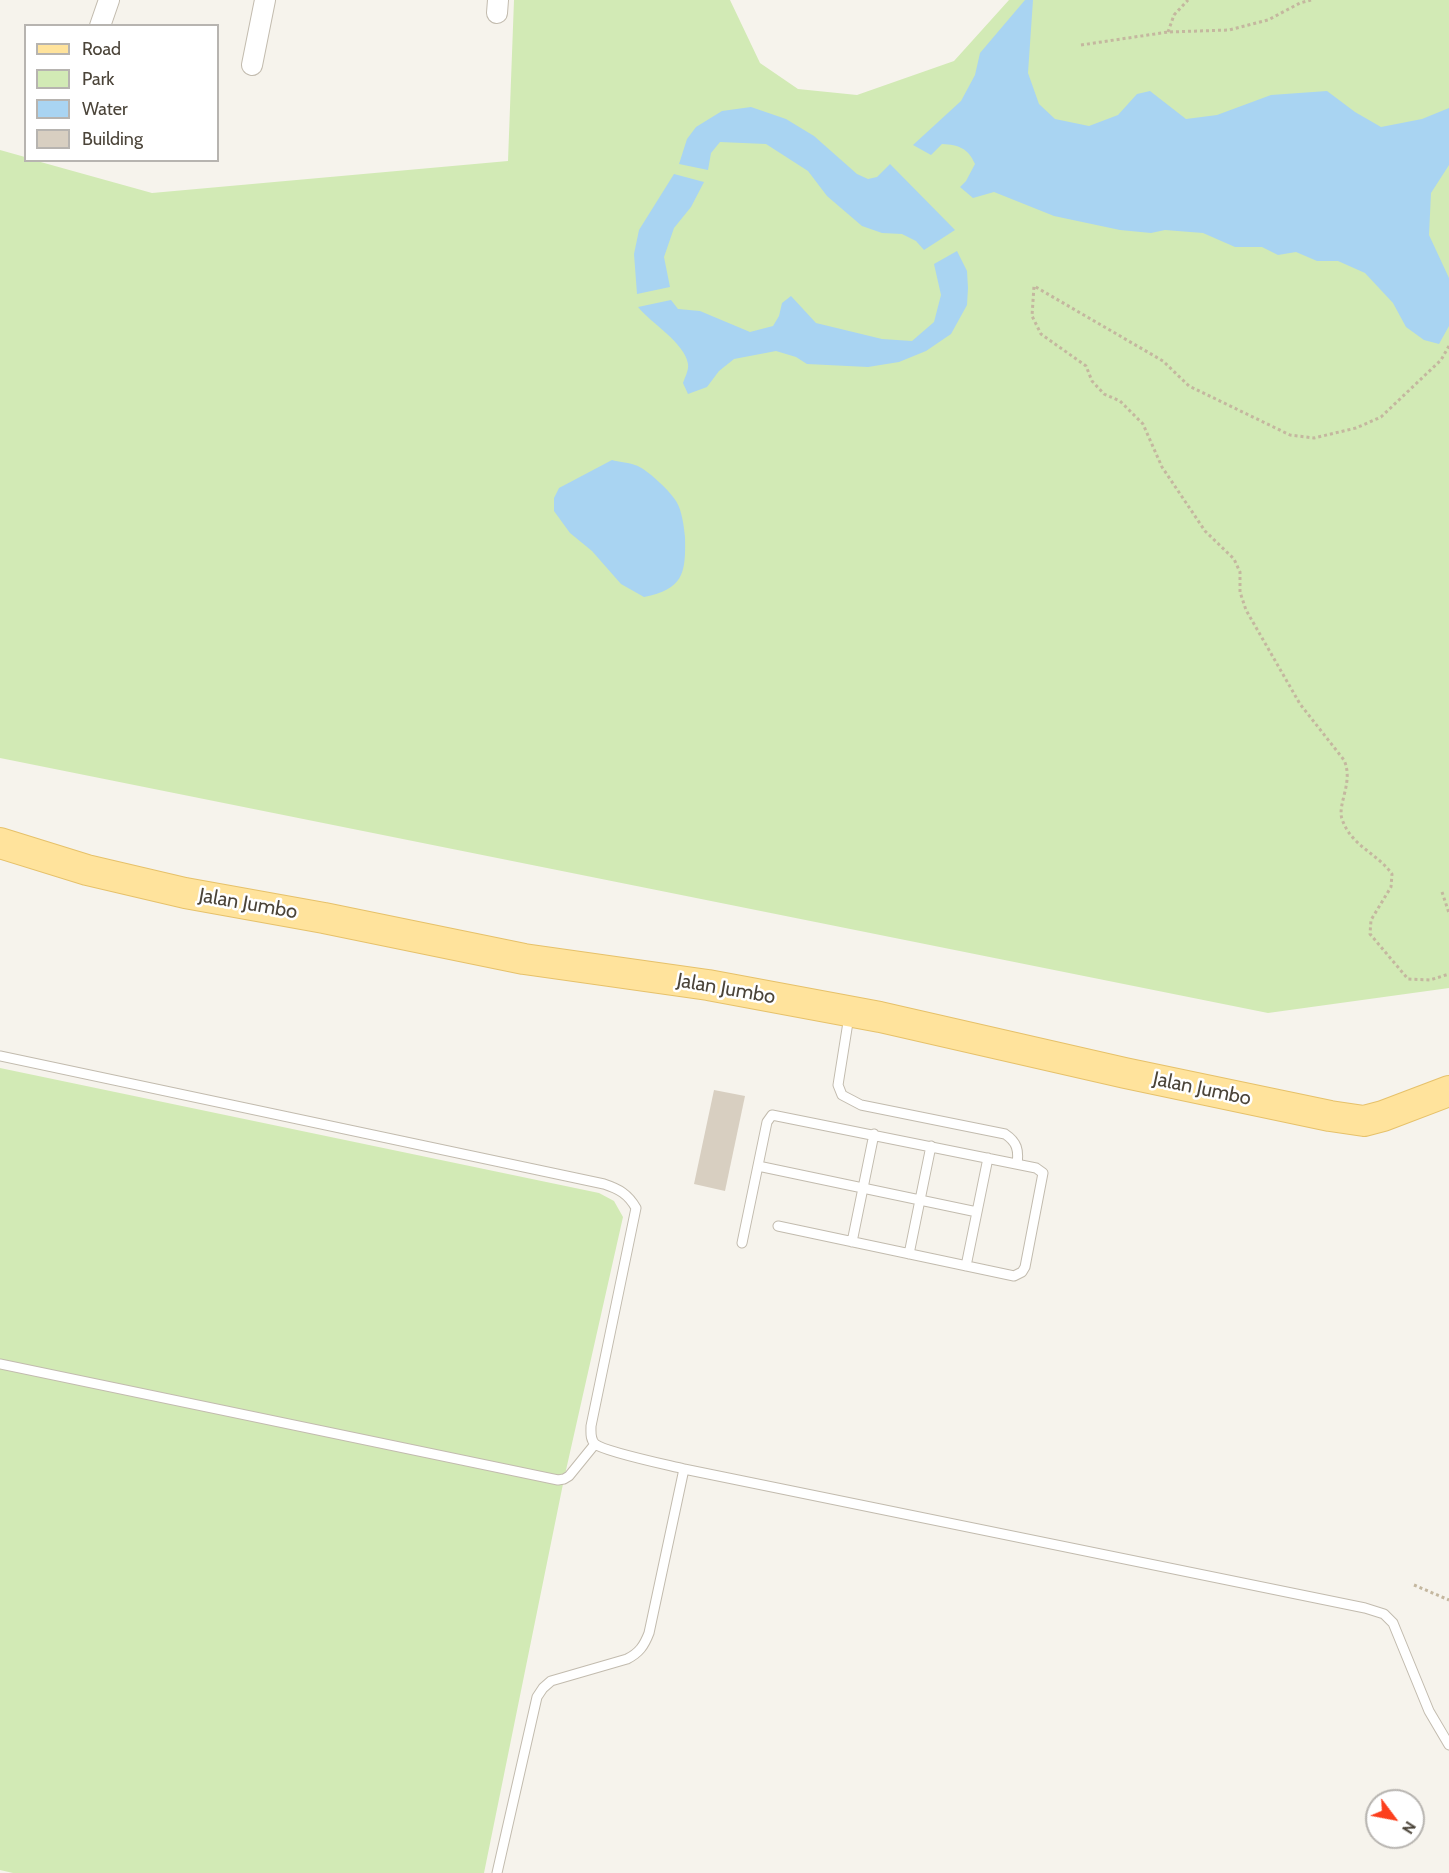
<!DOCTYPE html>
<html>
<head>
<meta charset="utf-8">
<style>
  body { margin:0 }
  #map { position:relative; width:1449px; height:1873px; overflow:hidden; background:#f6f3ec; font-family:Cabin,sans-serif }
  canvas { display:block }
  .legend { position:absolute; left:24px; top:24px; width:195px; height:138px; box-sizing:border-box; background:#fff; border:2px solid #b7b4b0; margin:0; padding:8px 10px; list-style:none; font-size:18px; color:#4b4439 }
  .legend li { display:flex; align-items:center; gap:12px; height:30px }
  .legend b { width:30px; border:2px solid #b7b4b0 }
  .north { position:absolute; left:1365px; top:1789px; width:60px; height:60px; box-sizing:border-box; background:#fff; border:2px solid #b7b4b0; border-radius:50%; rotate:122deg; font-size:16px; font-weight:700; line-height:24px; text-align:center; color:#4b4439 }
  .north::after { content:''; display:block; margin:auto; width:21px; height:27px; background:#fc3f1d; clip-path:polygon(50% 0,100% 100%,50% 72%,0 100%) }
</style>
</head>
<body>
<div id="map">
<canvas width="1449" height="1873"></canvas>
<ul class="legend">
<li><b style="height:8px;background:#ffe39c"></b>Road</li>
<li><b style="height:16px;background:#d2eab5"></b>Park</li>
<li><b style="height:16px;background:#a9d4f2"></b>Water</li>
<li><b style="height:16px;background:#d8cfc1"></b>Building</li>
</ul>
<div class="north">N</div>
</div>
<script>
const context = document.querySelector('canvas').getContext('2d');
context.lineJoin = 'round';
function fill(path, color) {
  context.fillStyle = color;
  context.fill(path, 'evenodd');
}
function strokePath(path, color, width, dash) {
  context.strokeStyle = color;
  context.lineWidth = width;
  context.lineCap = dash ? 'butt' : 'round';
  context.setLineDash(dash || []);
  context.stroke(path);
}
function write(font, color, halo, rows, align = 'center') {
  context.font = font + ' Cabin,sans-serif';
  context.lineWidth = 5;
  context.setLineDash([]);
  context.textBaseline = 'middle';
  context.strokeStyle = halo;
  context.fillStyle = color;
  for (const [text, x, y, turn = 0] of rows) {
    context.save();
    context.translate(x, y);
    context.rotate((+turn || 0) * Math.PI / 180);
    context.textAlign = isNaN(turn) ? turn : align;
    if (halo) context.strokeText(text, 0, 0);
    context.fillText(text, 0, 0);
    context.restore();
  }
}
const green = new Path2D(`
  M514 0H730L760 63 798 89 857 95 954 61 1009 0H1449V988L1268 1013 0 758V150L25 157 26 160 37 161 152 193 508 161Z
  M0 1068 599 1193 614 1201 623 1217 564 1479 484 1873H13L0 1870Z`);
const water = new Path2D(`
  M1025 0H1033L1028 73 1039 104 1055 119 1089 126 1118 115 1137 94 1150 91 1186 119 1217 115 1271 95 1327 91 1355 112 1381 127 1422 119 1449 108V165L1431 193 1429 235 1449 278V326L1439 344 1424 340 1406 327 1393 303 1365 273 1338 261H1317L1296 252 1278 255 1262 247H1235L1203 233 1165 230 1151 233 1120 230 1054 216 994 192 973 198 960 187 966 181 975 164C968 148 959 145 942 144L931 155 913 145 961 101 975 75 980 53Z
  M751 107 786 119 814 136 857 174 868 179 877 177 890 164 955 230 924 250 916 241 902 234 882 233 862 226 827 196 808 171 766 144 720 142 711 153 708 170 679 164 687 139 696 127 722 111Z
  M674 174 704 182 691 207 674 228 664 257 670 287 637 294 634 254 639 230Z
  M957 251 967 271 968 288 967 305 951 334 926 351 899 362 868 367 807 364 796 357 776 351 734 359 719 371 707 387 688 394 683 383C685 377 689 370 688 364 685 343 652 324 638 307L671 300 678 309 700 311 750 332 773 326 779 316 782 303 791 296 816 323 882 339 912 341 934 322 941 295 934 264Z
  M612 460C619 462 627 462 635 465 646 468 670 491 676 501 682 510 684 527 685 537 686 574 683 589 644 597L621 584 592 551 570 533 554 511V498L559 488Z`);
const building = new Path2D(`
  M714 1090 745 1096 725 1191 694 1184Z`);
const path = new Path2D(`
  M1168 32 1174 15 1188 0
  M1081 45 1168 32 1229 30 1268 20 1300 3 1311 0
  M1449 346 1441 360 1381 417 1356 428 1314 438 1290 435 1189 386 1163 361 1034 286 1032 316 1041 334 1086 366 1092 381 1104 394 1120 401 1143 424 1162 467 1205 531 1234 559 1240 572V592L1246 610 1300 704 1344 760C1354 782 1337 804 1342 819 1351 846 1377 853 1392 874L1391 887 1371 920 1370 934 1408 979 1430 980 1449 974
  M1442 892 1449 913
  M1414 1585 1449 1600`);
const lane = new Path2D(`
  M849 1016 838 1085 842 1095 861 1105 1005 1134C1017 1142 1019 1150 1017 1164
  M0 1056 604 1184C619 1189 628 1194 636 1208L591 1426C591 1433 590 1439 595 1444 605 1452 668 1465 684 1469L1365 1608 1384 1614 1393 1623 1429 1711 1449 1745
  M758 1166 977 1212
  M852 1242 874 1134
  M742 1243 767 1122 772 1115 1036 1168 1043 1173 1025 1267 1022 1272 1014 1276 778 1226
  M909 1254 931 1146
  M966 1266 988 1158
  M0 1364 558 1480 564 1479 569 1476 595 1444
  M497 1873 537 1697 543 1688 551 1681 627 1659C639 1653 644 1646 649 1633L684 1469`);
const street = new Path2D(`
  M497 13 498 0
  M100 26 109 0
  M252 65 265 0`);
const primary = new Path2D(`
  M0 843 87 870 185 893 324 918 524 959 708 985 880 1017 1125 1073 1330 1116 1364 1121 1383 1116 1449 1091`);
const streetNames = [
  ["Jalan Jumbo",248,904,10],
  ["Jalan Jumbo",726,989,10],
  ["Jalan Jumbo",1202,1089,12]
];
fill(green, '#d2eab5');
fill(water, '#a9d4f2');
fill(building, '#d8cfc1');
strokePath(lane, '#c2bbae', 11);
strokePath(street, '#c2bbae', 22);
strokePath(primary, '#e6c16a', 32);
strokePath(path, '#c4b79f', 3, [3, 3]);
strokePath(lane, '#fff', 9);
strokePath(street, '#fff', 20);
strokePath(primary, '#ffe39c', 30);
write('20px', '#4b4439', '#fff', streetNames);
</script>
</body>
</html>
